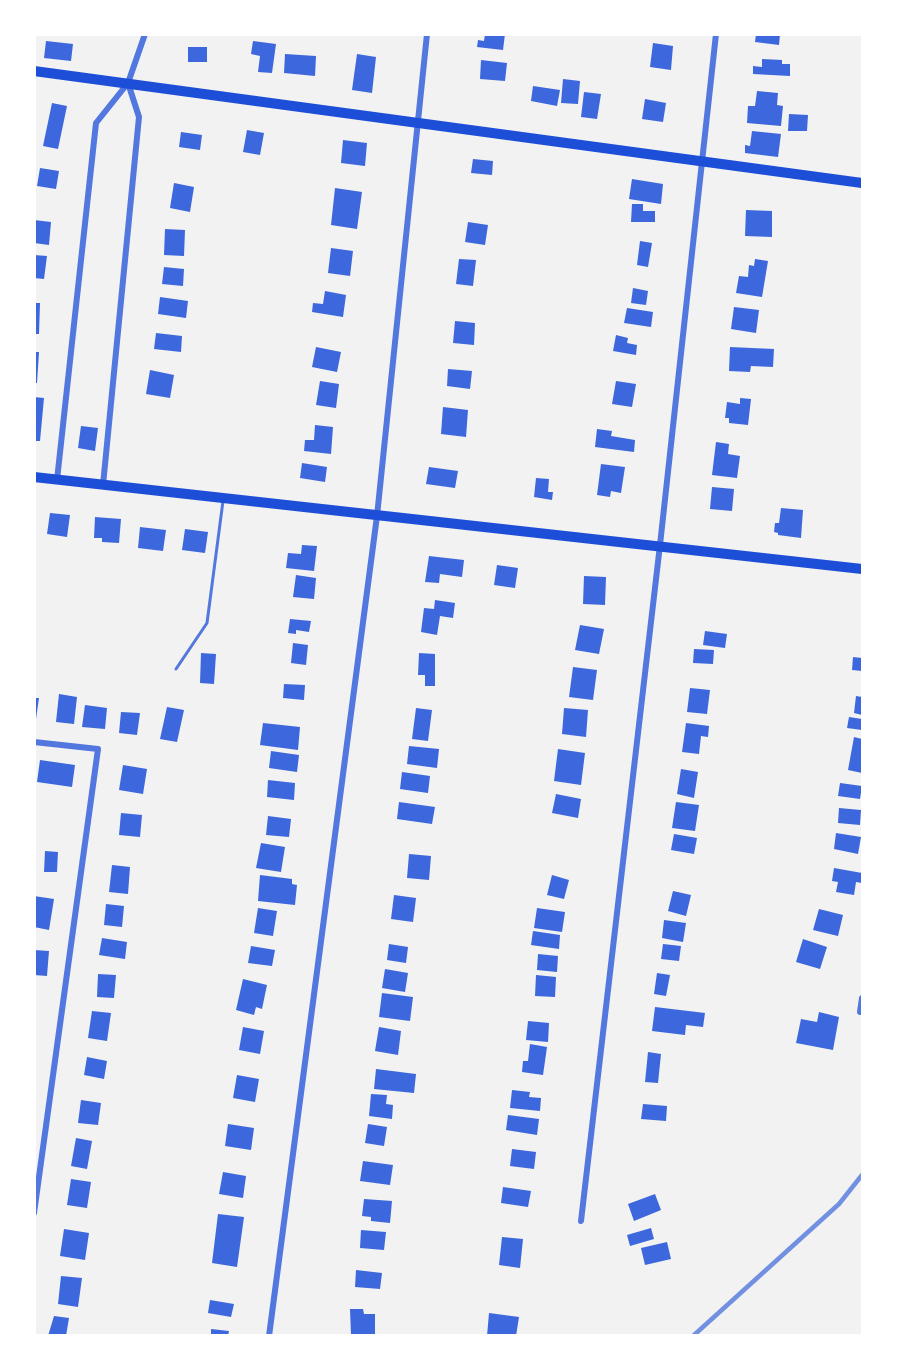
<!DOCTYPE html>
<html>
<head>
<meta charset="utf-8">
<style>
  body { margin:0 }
  #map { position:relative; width:897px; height:1370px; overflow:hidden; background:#f2f2f2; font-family:"Sofia Sans Condensed",sans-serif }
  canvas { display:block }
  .frame { position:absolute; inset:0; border:36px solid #fff; pointer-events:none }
</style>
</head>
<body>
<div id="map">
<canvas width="897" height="1370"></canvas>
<div class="frame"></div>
</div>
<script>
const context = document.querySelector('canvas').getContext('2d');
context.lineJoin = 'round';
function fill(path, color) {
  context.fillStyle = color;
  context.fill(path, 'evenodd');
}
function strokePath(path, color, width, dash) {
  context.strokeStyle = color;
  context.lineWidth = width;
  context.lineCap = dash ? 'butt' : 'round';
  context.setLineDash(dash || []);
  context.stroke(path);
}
const building = new Path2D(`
  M485 34H505L503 50 477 47 478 40 484 41Z
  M756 34H780L779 45 755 42Z
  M46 41 73 44 71 61 44 58Z
  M253 41 276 44 272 73 258 72 260 56 251 54Z
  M653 43 673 46 671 70 650 67Z
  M188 47H207V62H188Z
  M285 54 316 56 315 76 284 73Z
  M357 54 376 57 372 93 352 90Z
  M762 59 782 60V64H790V76L753 74V66L762 67Z
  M481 60 507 63 505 81 480 79Z
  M563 79 580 81 578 104 561 103Z
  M533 86 560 90 557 106 531 101Z
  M757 91 778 93 777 105 783 106 781 126 747 123 748 106H755Z
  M584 92 601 94 597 119 581 117Z
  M645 99 666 103 663 122 642 119Z
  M52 103 67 106 58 149 43 146Z
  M789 114 808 115 807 131H788Z
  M247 130 264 133 260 155 243 152Z
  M752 131 781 134 778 157 745 153V145L750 146Z
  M181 132 202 135 200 150 179 147Z
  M343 140 367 143 365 166 341 163Z
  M473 159 493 161 492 175 471 173Z
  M40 168 59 171 56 189 37 186Z
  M632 179 663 184 661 204 629 199Z
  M174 183 194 187 190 212 170 208Z
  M335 188 362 192 357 229 331 225Z
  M632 204H643V211H655V222H631Z
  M746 210 772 211V237L745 236Z
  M34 220 51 222 49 245 34 243Z
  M468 222 488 225 485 245 465 242Z
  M165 229 185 230 184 256 164 255Z
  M640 241 652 243 648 267 637 265Z
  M331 248 353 251 350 276 328 273Z
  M34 255 47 256 44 279 34 278Z
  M459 259 476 260 473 286 456 284Z
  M755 259 768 261 762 297 736 293 739 276 748 277 749 265 754 266Z
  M164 267 184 269 183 286 162 284Z
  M633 288 648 291 646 305 631 303Z
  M325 291 346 295 343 317 312 312 313 303 323 304Z
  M160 297 188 301 186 318 158 314Z
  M34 303H40L39 334H34Z
  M734 307 759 310 756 333 731 329Z
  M627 308 653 312 651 327 624 323Z
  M455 321 475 323 474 345 453 343Z
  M156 333 182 336 181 352 154 349Z
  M616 335 628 338 627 343 637 345 636 355 613 351Z
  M316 347 341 352 337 372 312 367Z
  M730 347 774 349 773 367 751 366 750 372 729 371Z
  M34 352H39L37 383H34Z
  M448 369 472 371 470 389 447 386Z
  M150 370 174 375 170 398 146 394Z
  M320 381 339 384 336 408 316 405Z
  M616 381 636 384 632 407 612 404Z
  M34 397 44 398 40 441H34Z
  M740 398 751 399 748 425 729 423V418H725L727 402 740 404Z
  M443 407 468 410 466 437 441 434Z
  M315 425 333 427 331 454 304 451 305 440H314Z
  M81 426 98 428 95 451 78 448Z
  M597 429 612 431 611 436 635 440 634 452 595 447Z
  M716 442 729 444 728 454 740 456 737 478 712 475Z
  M302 463 327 467 325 482 300 478Z
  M601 464 625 467 621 493 611 491 610 497 597 495Z
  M429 467 458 471 455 488 426 484Z
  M536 478 549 479 548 492H553L552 500 534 497Z
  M712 487 734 489 732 511 710 509Z
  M781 508 803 510 801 538 778 535V533L774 532 775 523H779Z
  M50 513 70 515 67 537 47 534Z
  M95 517 121 519 119 543 102 542V538H94Z
  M140 527 166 530 163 551 138 548Z
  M185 529 208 532 205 553 182 550Z
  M302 545 317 546 314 571 286 568 288 553 301 554Z
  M429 556 464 560 462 577 440 574 439 583 425 582Z
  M497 565 518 568 515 588 494 585Z
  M296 575 316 578 314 599 293 597Z
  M584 576 606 577 605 605 583 604Z
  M435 600 455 603 453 618 440 616 437 635 421 632 424 608 434 609Z
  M290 619 311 621 309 632 296 630V634L288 633Z
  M580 625 604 629 599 654 575 650Z
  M705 631 727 634 725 648 703 645Z
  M293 643 308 645 306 665 291 663Z
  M694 649 714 650 713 664 693 663Z
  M201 653 216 654 214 684 200 683Z
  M419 653 435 654V686H425V675H418Z
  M853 657 862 658V671L852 670Z
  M573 667 597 670 593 700 569 697Z
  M284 684 305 685 304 700 283 698Z
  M690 688 710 690 707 714 687 712Z
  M59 694 77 697 74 724 56 722Z
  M856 696 862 697V715L854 713Z
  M34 698H39L36 719 34 718Z
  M85 705 107 708 105 729 82 727Z
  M167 707 184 710 177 742 160 739Z
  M416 708 432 710 428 741 412 739Z
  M564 708 588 710 586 737 562 734Z
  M121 712 140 713 137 735 119 733Z
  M849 717 862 719V730L847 728Z
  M263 723 300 727 298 750 260 745Z
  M686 723 709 726 708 737 701 736 699 754 682 752Z
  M854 737 862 739V773L848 770Z
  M409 746 439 749 437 768 407 764Z
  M558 749 585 753 581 785 554 781Z
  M271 751 299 755 297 772 269 768Z
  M40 760 75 765 72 787 37 782Z
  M123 765 147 769 143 794 119 790Z
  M681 769 698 772 694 798 677 794Z
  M402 772 430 776 428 793 400 789Z
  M268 780 295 783 294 800 267 797Z
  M840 783 862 786 860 799 838 796Z
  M556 794 581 799 578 818 552 813Z
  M399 802 435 807 432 824 397 819Z
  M676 802 699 805 695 831 672 828Z
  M839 808 861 810 860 825 838 823Z
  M121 813 142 815 140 837 119 835Z
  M268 816 291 819 289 837 266 835Z
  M836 833 861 837 858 854 834 849Z
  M674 834 697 838 694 854 671 850Z
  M261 843 285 847 281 872 256 868Z
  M45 851 58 852 57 872H44Z
  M409 854 431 856 429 880 407 878Z
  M112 865 130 867 128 894 109 892Z
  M834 868 862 873V883L856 882 854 895 836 892 838 882 832 881Z
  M260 875 292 879V884L297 885 295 905 258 901Z
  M552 875 569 880 564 899 547 895Z
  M673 891 691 895 686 916 668 911Z
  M394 895 416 898 413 922 391 919Z
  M34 896 54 899 49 930 34 927Z
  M106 904 124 906 122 927 104 925Z
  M258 908 277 911 273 936 254 933Z
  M537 908 565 912 562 932 534 928Z
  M819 909 843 915 838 936 813 930Z
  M664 920 686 923 683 942 662 938Z
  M533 931 560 935 559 949 531 945Z
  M102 938 127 942 125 959 99 955Z
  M803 939 827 947 820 969 796 962Z
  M389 944 408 947 406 963 387 960Z
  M663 944 681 946 679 961 661 959Z
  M251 946 275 950 272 966 248 963Z
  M34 950 49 951 47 976 34 975Z
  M538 954 558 956 557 972 537 970Z
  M385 969 408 973 405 992 382 988Z
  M657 973 670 975 666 996 654 994Z
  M98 974 116 975 114 998 97 997Z
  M536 975 556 977 555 997 535 996Z
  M243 979 267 985 262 1009 256 1007 254 1015 236 1010Z
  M382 993 413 997 410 1021 379 1017Z
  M655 1007 705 1013 703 1027 686 1025 685 1035 652 1031Z
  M92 1011 111 1013 107 1041 88 1038Z
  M819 1012 839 1017 833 1050 796 1043 801 1019 817 1022Z
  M528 1021 549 1023 548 1042 526 1040Z
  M243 1027 264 1031 260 1054 239 1050Z
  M379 1027 401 1031 398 1055 375 1051Z
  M530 1044 547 1047 543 1075 522 1072 523 1061H528Z
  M648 1052 661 1054 658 1083 645 1082Z
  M87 1057 107 1061 104 1079 84 1075Z
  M376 1069 416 1074 414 1093 374 1089Z
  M237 1075 259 1079 255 1102 233 1098Z
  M512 1090 530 1092 529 1097 541 1098 540 1111 510 1108Z
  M371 1094 387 1095 386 1104 393 1105 392 1119 369 1116Z
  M81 1100 101 1103 98 1125 78 1123Z
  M643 1104 667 1106 666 1121 641 1119Z
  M508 1115 539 1119 537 1135 506 1130Z
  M228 1124 254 1128 251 1150 225 1146Z
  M368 1124 387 1127 384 1146 365 1143Z
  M76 1138 92 1141 87 1169 71 1166Z
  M512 1149 536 1152 534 1169 510 1166Z
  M363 1161 393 1165 390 1185 360 1181Z
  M223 1172 246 1176 243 1198 219 1194Z
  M71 1179 91 1182 87 1208 67 1205Z
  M503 1187 531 1191 528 1207 501 1203Z
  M655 1194 661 1210 634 1221 628 1204Z
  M364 1199 392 1201 390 1223 371 1221V1217L362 1216Z
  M218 1214 244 1217 237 1267 212 1263Z
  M651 1228 654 1239 630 1246 627 1235Z
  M64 1229 89 1233 85 1260 60 1256Z
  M361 1230 386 1232 384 1250 360 1248Z
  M502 1237 523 1239 520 1268 499 1265Z
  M667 1242 671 1259 645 1265 641 1248Z
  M356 1270 382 1273 380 1289 355 1287Z
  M61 1276 82 1278 78 1307 58 1304Z
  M210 1300 234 1304 231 1317 208 1313Z
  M350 1309H363L364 1314H375V1335H351Z
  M489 1313 519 1317 516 1336H487Z
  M54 1316 69 1318 66 1336H48Z
  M211 1329 229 1331 228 1336H211Z`);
const service = new Path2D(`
  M176 669 207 623 223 501`);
const minor = new Path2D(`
  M57 480 96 123 128 83
  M103 485 139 117 128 83 145 34
  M34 742 98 749 34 1213
  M860 1012 862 998
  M581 1221 660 545 716 34
  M269 1336 377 516 427 34`);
const primary = new Path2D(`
  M34 71 862 183
  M34 477 862 569`);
const rail = new Path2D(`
  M693 1336 839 1204 862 1175`);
fill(building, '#3d67dc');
strokePath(service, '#5277de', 3);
strokePath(minor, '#5277de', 6);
strokePath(primary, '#1d4ed8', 10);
strokePath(rail, '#7290e2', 4.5);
</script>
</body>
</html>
